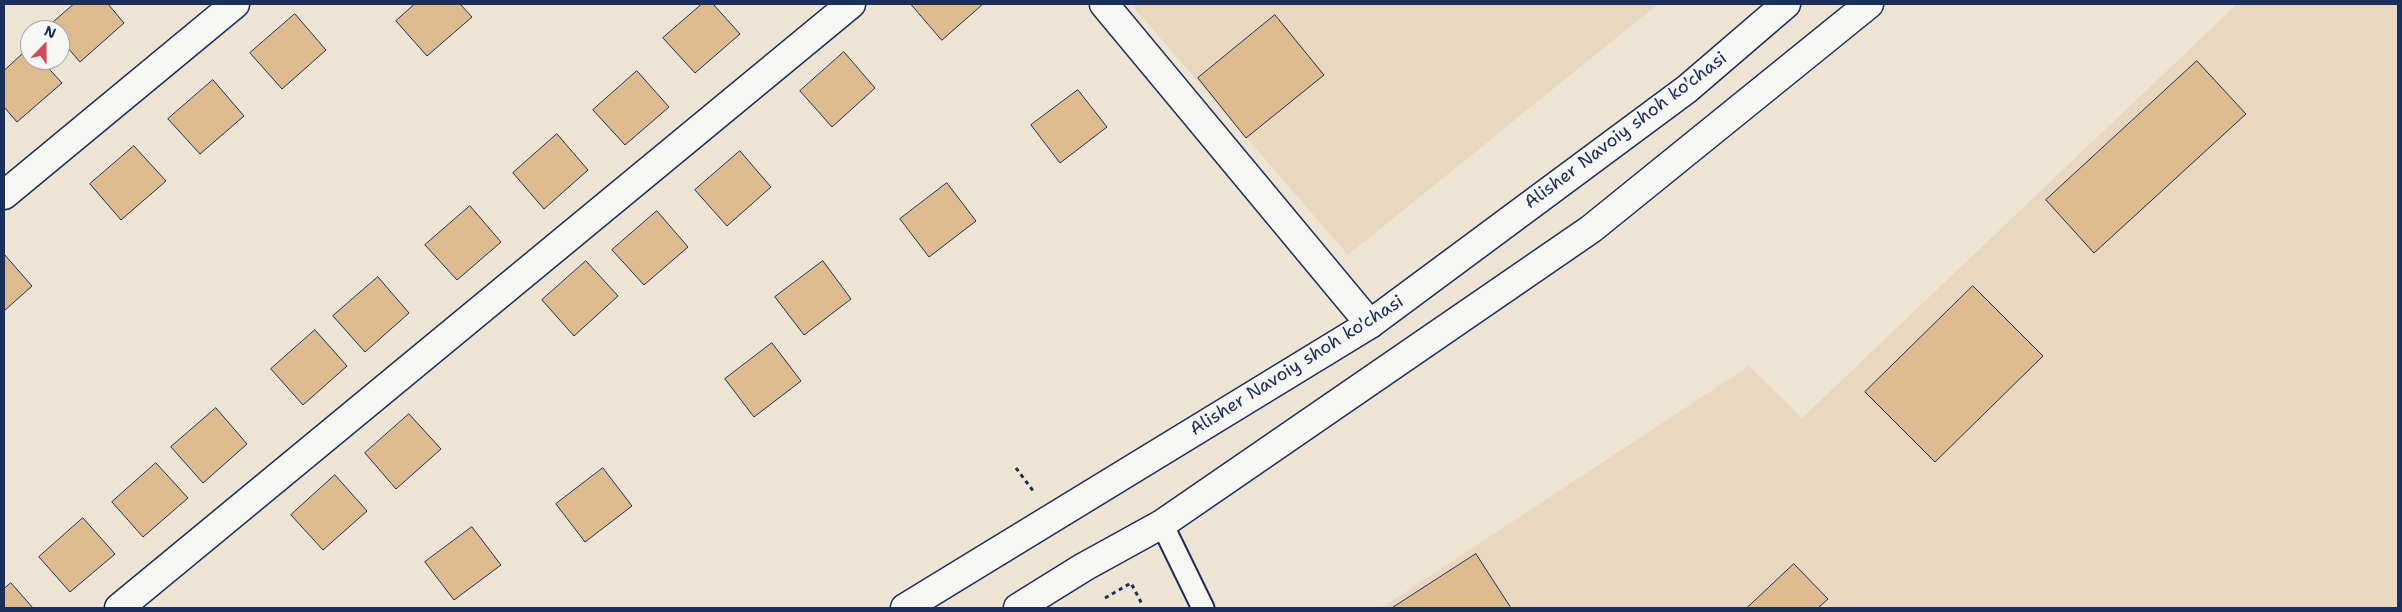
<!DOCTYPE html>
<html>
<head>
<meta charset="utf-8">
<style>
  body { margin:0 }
  #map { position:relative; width:2402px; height:612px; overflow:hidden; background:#eee4d4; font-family:"Shantell Sans",sans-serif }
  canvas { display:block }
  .frame { position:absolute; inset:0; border:5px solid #1b2f5e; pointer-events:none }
  .north { position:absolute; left:20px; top:20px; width:50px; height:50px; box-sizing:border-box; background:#f6f6f2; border:1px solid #9ea6b7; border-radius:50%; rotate:22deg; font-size:14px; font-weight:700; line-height:20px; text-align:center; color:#1b2f5e }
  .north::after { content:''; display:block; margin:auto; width:18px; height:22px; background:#d1495b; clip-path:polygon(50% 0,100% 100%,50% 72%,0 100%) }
</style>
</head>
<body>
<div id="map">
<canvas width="2402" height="612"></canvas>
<div class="frame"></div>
<div class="north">N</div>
</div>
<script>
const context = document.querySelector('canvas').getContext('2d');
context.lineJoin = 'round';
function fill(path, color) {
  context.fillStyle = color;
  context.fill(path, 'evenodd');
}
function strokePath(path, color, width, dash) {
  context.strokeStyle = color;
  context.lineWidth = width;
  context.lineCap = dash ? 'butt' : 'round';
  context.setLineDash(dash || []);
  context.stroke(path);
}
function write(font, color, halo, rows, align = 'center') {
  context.font = font + ' "Shantell Sans",sans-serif';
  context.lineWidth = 4;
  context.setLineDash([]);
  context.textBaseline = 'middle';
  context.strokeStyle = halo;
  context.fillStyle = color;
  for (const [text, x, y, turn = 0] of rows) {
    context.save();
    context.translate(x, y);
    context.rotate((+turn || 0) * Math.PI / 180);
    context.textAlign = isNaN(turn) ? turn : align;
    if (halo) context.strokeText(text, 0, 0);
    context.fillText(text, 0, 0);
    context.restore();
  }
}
const built = new Path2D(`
  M1131 4H1658L1348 255Z
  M2237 4H2398V608H1381L1749 366 1802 418Z`);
const building = new Path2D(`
  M74 4H108L124 23 80 62 60 39V30H52L49 26Z
  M415 4H460L472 17 427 56 396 21Z
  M702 4H713L740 34 695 73 663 38Z
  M911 4H983L942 40Z
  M295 14 326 50 282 89 250 53Z
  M1275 15 1324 75 1246 138 1198 78Z
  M30 47V60H41L62 83 17 122 4 107V71Z
  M844 52 875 88 832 127 800 91Z
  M2197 61 2246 114 2094 253 2046 200Z
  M637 71 669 107 625 145 593 110Z
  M213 80 244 116 200 154 168 119Z
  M1078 90 1107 127 1060 163 1031 125Z
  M557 134 588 170 544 209 513 173Z
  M134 146 166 181 121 220 90 184Z
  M740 151 771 187 727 226 695 190Z
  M947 183 976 221 929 257 900 219Z
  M470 206 501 242 457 280 425 245Z
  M657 211 688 247 644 285 612 250Z
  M4 254 32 286 4 311Z
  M586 261 618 296 574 336 542 300Z
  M823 261 851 299 804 335 775 297Z
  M378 277 409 313 365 352 333 316Z
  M1973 286 2043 356 1935 462 1865 392Z
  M315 330 347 366 303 405 271 369Z
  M772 343 801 381 754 417 725 379Z
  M216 408 247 444 203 483 171 447Z
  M409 414 441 449 396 489 365 453Z
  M156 463 188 498 143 537 112 502Z
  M603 468 632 506 585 542 556 504Z
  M335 475 367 511 323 550 291 515Z
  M83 518 115 554 70 592 39 557Z
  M472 527 501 565 454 600 425 562Z
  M1476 554 1511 608H1392Z
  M1794 564 1828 599 1818 608H1747Z
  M11 583 33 608H4V589Z`);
const path = new Path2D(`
  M1016 468 1034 492
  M1105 598 1131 583 1143 606`);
const service = new Path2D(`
  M1162 524 1203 608`);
const minor = new Path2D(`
  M1104 4 1370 324
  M4 195 235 4
  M119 608 851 4`);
const secondary = new Path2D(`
  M905 608 1370 324 1687 89 1786 4
  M1018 608 1084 567 1162 524 1591 229 1869 4`);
const streetNames = [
  ["Alisher Navoiy shoh ko'chasi",1626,131,-37],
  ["Alisher Navoiy shoh ko'chasi",1297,366,-32]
];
fill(built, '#e9d8bf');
fill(building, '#ddbb8f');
strokePath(building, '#1b2f5e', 1);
strokePath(service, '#1b2f5e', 25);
strokePath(minor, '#1b2f5e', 31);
strokePath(secondary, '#1b2f5e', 31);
strokePath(path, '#1b2f5e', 3, [4, 4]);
strokePath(service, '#f6f6f2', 21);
strokePath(minor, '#f6f6f2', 28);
strokePath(secondary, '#f6f6f2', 28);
write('18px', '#1b2f5e', '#f6f6f2', streetNames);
</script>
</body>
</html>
